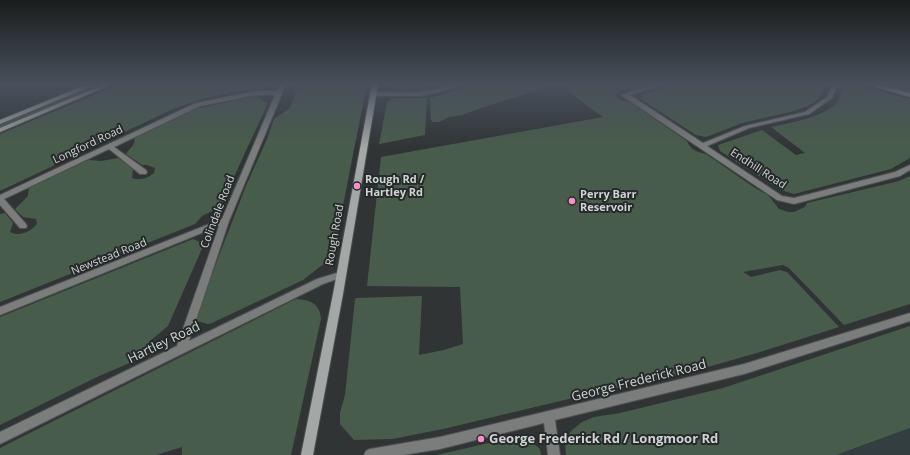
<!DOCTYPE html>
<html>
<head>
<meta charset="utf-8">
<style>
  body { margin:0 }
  canvas { display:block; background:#303435 }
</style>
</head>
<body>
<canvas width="910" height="455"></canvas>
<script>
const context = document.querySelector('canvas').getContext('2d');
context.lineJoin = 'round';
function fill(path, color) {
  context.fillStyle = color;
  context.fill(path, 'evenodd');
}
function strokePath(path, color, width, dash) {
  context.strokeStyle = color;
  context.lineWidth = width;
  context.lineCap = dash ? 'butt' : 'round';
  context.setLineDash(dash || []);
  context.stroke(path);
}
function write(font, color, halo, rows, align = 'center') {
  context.font = font + ' "Open Sans",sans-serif';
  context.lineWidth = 4;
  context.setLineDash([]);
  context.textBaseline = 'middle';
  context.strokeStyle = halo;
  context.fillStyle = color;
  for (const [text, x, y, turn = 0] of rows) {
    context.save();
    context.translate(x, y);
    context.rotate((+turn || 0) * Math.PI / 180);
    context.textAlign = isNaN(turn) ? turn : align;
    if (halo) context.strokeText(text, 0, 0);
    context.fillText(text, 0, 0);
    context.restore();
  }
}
const built = new Path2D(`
  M910 428V455H836L858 447Z`);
const green = new Path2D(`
  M99 84H108L0 129V125Z
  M120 84H268L259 89 232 92 205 98 173 109 0 191V134Z
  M299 84H367L332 261 321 266 303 280 212 323 208 324 194 320 246 186 267 139 274 119 290 108Z
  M389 84H428L427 90H425L397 91 389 87Z
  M478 84H556L481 108 462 115 449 117 439 122H433L431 120 430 98Z
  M561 84H648L632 90 621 89 617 91 616 96 620 100 631 103 687 141C690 150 698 152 706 154L755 188 768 195 779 209 788 212H794L805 207 807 203 899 181 910 176V304L844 325 789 268 783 265 743 272 751 277 780 270 787 272 839 327 757 353 676 376 619 387 443 429 392 439 354 440 340 424V413L345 395 355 299 356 298 422 296 419 355 444 350 463 344 460 287 367 286 381 157 603 117 585 104Z
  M674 84H827L821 95 815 102 808 106 794 111 742 123 706 137 696 135 641 99 642 95Z
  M844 84H852L910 99V158L891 169 794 194 781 190 720 151 718 145 762 130 796 155 805 153 771 127C788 123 826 117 837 102 840 97 841 90 844 84Z
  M874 84H910V93Z
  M258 96 261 100 268 103 220 207 202 216 195 224 0 302V214L5 213 13 223 10 232C20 237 30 232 37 224L36 219 23 217 15 209 28 196 29 187 88 160 101 161 118 158 133 169 132 178C140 181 148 178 154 173L155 168 147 165H142L126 154C129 148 137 145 134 137L176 117 199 108Z
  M394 98H427L425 135 379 144 387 102Z
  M193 239 204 244 168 326 150 341 141 358 97 377 0 425V317Z
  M296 299C311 300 320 304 321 319L291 455H182V447L156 455H0V448Z
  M910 326V428L836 455H566L565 442 571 431 582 422 594 417 620 413 723 388Z
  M523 435 540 449 541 455H437Z`);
const street = new Path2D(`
  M280 84H286L229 221 189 341 317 279 340 272 343 273 344 275 343 277 323 284 0 444V432L177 346 219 226 0 315V307L222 219 275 95H257L200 106 114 147 146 170 147 172 146 174H140L109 149 4 199 26 224 27 226 26 228H20L0 205V195L196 103 257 91H277Z
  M453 84H463L439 92 420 96H373L370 94 373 92H420L436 89Z
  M654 84H664L630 95 703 143 745 126 805 112 827 97 833 84H839L831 99 809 114 749 128 707 146 782 196 794 198 895 172 910 165V170L900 176 794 204 777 200 621 95Z
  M910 313V321L744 374 555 420 560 455H548L544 423 440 449 403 455H364L366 451 370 449 440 437 744 364Z`);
const secondary = new Path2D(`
  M88 84H97L0 124V120Z
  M105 84H113L0 132V128Z
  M372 84H378L343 294 313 455H301L333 294Z
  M865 84H875L910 93V97Z`);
const markers = [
  [357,186,4,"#f98fc9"],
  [572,201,4,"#f98fc9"],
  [481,439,4,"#f98fc9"]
];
const streetNames = [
  ["Longford Road",88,145,-25],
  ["Endhill Road",758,169,33],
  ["Colindale Road",218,212,-69],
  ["Rough Road",335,235,-80],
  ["Newstead Road",109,257,-22]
];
const poiNames = [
  ["Rough Rd /",365,180],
  ["Hartley Rd",365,193],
  ["Perry Barr",580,195],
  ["Reservoir",580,208]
];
const nearStreetnames = [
  ["Hartley Road",164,343,-26],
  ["George Frederick Road",639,381,-14]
];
const nearPoinames = [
  ["George Frederick Rd / Longmoor Rd",489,439]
];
fill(built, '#323e3f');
fill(green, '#485c4b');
strokePath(street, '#4d5151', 2);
strokePath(secondary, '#4d5151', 2);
fill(street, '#7b7d7d');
fill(secondary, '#a3a7a6');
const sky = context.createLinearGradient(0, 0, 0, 148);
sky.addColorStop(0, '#1a1d1d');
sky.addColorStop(0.57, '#48505c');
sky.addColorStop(1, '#48505c00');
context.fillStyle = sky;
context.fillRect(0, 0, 910, 148);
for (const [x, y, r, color] of markers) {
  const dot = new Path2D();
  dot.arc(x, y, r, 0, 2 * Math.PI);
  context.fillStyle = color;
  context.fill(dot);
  strokePath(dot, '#262a2b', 1.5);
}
write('11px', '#d0d3d3', '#262a2b', streetNames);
write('bold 11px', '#d0d3d3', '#262a2b', poiNames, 'left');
write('13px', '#d0d3d3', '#262a2b', nearStreetnames);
write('bold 13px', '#d0d3d3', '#262a2b', nearPoinames, 'left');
</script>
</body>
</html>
